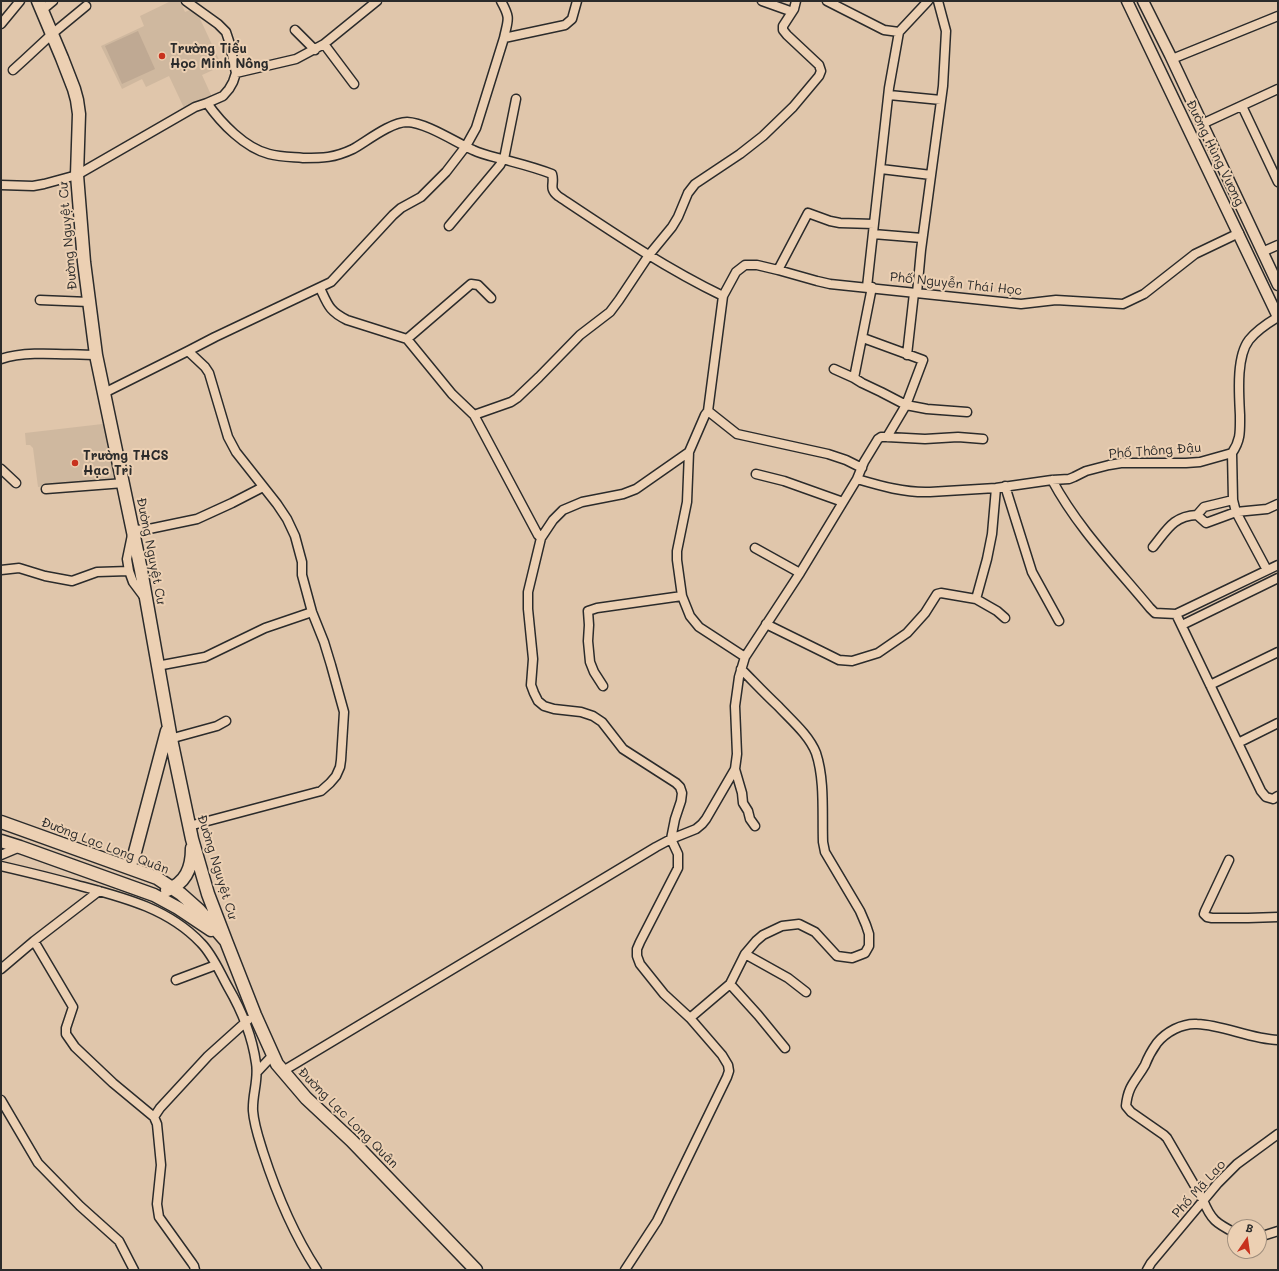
<!DOCTYPE html>
<html>
<head>
<meta charset="utf-8">
<style>
  body { margin:0 }
  #map { position:relative; width:1279px; height:1271px; overflow:hidden; background:#e0c6ab; font-family:Mali,sans-serif }
  canvas { display:block }
  .frame { position:absolute; inset:0; border:2px solid #2b2b2b; pointer-events:none }
  .north { position:absolute; left:1227px; top:1219px; width:40px; height:40px; box-sizing:border-box; background:#ecd0b3; border:1px solid #9f8e7d; border-radius:50%; rotate:13deg; font-size:11px; font-weight:700; line-height:16px; text-align:center; color:#2b2b2b }
  .north::after { content:''; display:block; margin:auto; width:14px; height:18px; background:#c8321e; clip-path:polygon(50% 0,100% 100%,50% 72%,0 100%) }
</style>
</head>
<body>
<div id="map">
<canvas width="1279" height="1271"></canvas>
<div class="frame"></div>
<div class="north">B</div>
</div>
<script>
const context = document.querySelector('canvas').getContext('2d');
context.lineJoin = 'round';
function fill(path, color) {
  context.fillStyle = color;
  context.fill(path, 'evenodd');
}
function strokePath(path, color, width, dash) {
  context.strokeStyle = color;
  context.lineWidth = width;
  context.lineCap = dash ? 'butt' : 'round';
  context.setLineDash(dash || []);
  context.stroke(path);
}
function write(font, color, halo, rows, align = 'center') {
  context.font = font + ' Mali,sans-serif';
  context.lineWidth = 4;
  context.setLineDash([]);
  context.textBaseline = 'middle';
  context.strokeStyle = halo;
  context.fillStyle = color;
  for (const [text, x, y, turn = 0] of rows) {
    context.save();
    context.translate(x, y);
    context.rotate((+turn || 0) * Math.PI / 180);
    context.textAlign = isNaN(turn) ? turn : align;
    if (halo) context.strokeText(text, 0, 0);
    context.fillText(text, 0, 0);
    context.restore();
  }
}
const built = new Path2D(`
  M171 1H180L185 12 195 8 222 66 202 75 212 97 185 110 169 76 146 87 142 79 122 89 101 46 144 26 140 16Z
  M111 423 117 478 38 487 33 448 30 445H26L25 433Z`);
const green = new Path2D(`
  M138 31 155 69 122 84 105 46Z`);
const minor = new Path2D(`
  M186 1 218 24 226 32 229 41 236 73 233 82 229 89 223 96 207 103
  M501 1C511 19 508 19 504 38
  M762 1 790 11 794 9 796 1
  M827 1 884 30 899 32 928 1
  M41 11 53 1
  M1 24 20 1
  M295 30 315 50
  M324 44 354 84
  M1172 59 1278 16
  M13 70 24 60 52 34 86 6
  M236 73 296 59 324 44 377 1
  M889 95 941 100
  M1242 106 1278 182
  M1202 124 1278 89
  M504 159 516 99
  M881 169 931 175
  M1 185 33 186 44 184 77 175 195 107 207 103C221 123 245 148 269 154 280 157 292 157 303 158 323 158 334 158 353 149 367 141 391 122 407 122 427 123 455 142 473 150 483 155 495 157 506 160 521 164 537 168 552 174 555 184 548 188 558 196 612 232 665 268 723 296
  M449 226 500 165 503 159
  M873 234 922 238
  M1262 252 1278 245
  M778 270 808 213 830 221 840 223 874 224
  M867 287 889 88 899 32
  M320 288C328 305 329 311 347 320L407 339 452 394 474 415 538 535 541 538
  M917 293 921 250 943 86 946 31 938 1
  M40 300 89 302
  M863 338 923 360 906 405 887 437
  M407 339 471 284 478 285 491 298
  M188 351 205 367 209 373 228 437 236 452 277 504 287 519 295 536 302 562V575L312 612 324 642 331 665 344 712 341 760 340 767 336 776 330 783 321 791 189 826
  M907 355 914 293
  M1 359C27 350 67 355 96 355
  M834 369 854 378 862 383 881 392 906 405 927 409 967 412
  M854 378 872 287
  M104 393 188 351 215 337 331 282 393 215 401 208 421 197 446 172 466 146 476 128 504 38 565 25 572 19 577 1
  M708 411 737 434 828 454 846 460 862 468
  M474 415 511 402 517 398 539 377 580 335 610 312 619 300 649 255 672 227 678 217 688 193 695 184 740 154 763 136 793 107 819 76 821 71 819 65 787 35 783 30V26L794 9
  M1232 453 1233 500 1236 512 1267 570
  M1 469 16 483
  M756 474 784 481 843 502
  M857 479C881 486 905 493 930 492L996 488 1052 480 1069 479 1074 477 1086 471 1109 465 1121 463H1186L1200 462 1232 453C1241 440 1240 431 1240 415 1239 394 1236 357 1249 340 1257 330 1268 323 1278 317
  M1052 480C1077 527 1116 567 1150 608L1155 613 1176 614
  M1005 486 1032 572 1059 621
  M46 489 124 483
  M1197 515 1204 507 1233 500
  M1153 547C1167 530 1173 516 1197 515L1206 523 1236 512 1267 509 1278 504
  M755 548 800 573
  M1 570 19 568 45 576 72 581 97 572 129 571 127 559 133 530 149 529 197 519 232 503 263 487
  M129 571 133 582 145 598
  M976 599 987 559 992 534 996 488
  M1176 614 1261 791 1266 797 1273 799 1278 796
  M1176 614 1278 565
  M766 624 827 654 839 660 852 661 878 653 907 633 925 613 937 594 941 593 976 599 997 611 1005 618
  M1182 625 1278 578
  M745 657 699 627 690 616 682 596 677 560V551L687 502 689 452 705 415 708 411 723 296 736 272 745 265H757L778 270 817 281 830 284 1021 304 1056 300 1123 304 1144 294 1195 254 1239 233
  M157 666 205 657 265 628 312 612
  M1210 685 1278 652
  M603 686 594 672 590 662 588 641 589 625 588 611 597 608 682 596
  M166 740 217 726 226 721
  M1238 743 1278 723
  M735 769 742 793 743 803 748 811 750 819 755 826
  M1 855 20 847
  M1229 860 1205 911 1204 914 1207 917 1212 918H1248L1278 917
  M1 866C27 872 52 878 77 885 122 897 168 908 201 943 213 955 220 973 228 987 242 1011 252 1035 256 1063 259 1079 252 1095 253 1111 254 1125 259 1139 263 1152 276 1192 294 1235 317 1270
  M34 941 73 1007 66 1028V1034L75 1047 113 1083 154 1117 157 1124 161 1165 157 1204 159 1217 192 1263 194 1266 195 1270
  M745 954 788 978 806 992
  M1 969 34 941 99 891
  M176 980 216 965
  M730 984 758 1015 785 1048
  M690 1018 730 984 745 954 756 941 763 935 782 926 799 924 815 932 837 956 852 958 865 953 869 946V934L866 925 860 911 825 852 823 842C822 814 825 780 816 753 809 735 791 720 778 706 765 694 753 681 741 669
  M283 1071 656 847 671 839 696 829 702 824 706 819 735 769 737 754 735 706 739 677 745 657 800 573 857 479 864 462 878 439 881 437H887L925 439 958 437 983 439
  M257 1072 273 1055
  M1 1100 38 1163 80 1206 119 1241 134 1270
  M154 1117 160 1108 208 1056 248 1020
  M1235 1233C1216 1223 1211 1220 1203 1200L1167 1138 1164 1135 1131 1112 1126 1106C1128 1085 1136 1081 1145 1065 1148 1057 1152 1050 1157 1043 1166 1032 1182 1023 1197 1024 1224 1025 1250 1039 1278 1040
  M1259 1237 1278 1231
  M625 1270 657 1221 727 1077 729 1071 728 1065 722 1055 690 1018 664 994 640 964 637 956V949L640 942 678 868V854L671 839 675 819 681 801 682 793 680 787 676 783 623 749 602 722 593 716 581 712 554 709 544 706 538 701 534 693 531 685 533 659 528 609V592L541 538 553 520 563 510 582 502 623 494 636 489 689 452
  M1147 1270 1151 1263 1218 1183 1237 1164 1278 1134`);
const major = new Path2D(`
  M1127 1 1278 317
  M1143 1 1170 55 1278 285`);
const highway = new Path2D(`
  M38 1 62 58 74 89 77 100 79 114 77 175 84 262 96 355 141 570 171 739 192 839 208 894 226 941
  M1 822 157 878 181 894 199 910 226 941 255 1015 277 1064 306 1098 352 1141 476 1270
  M1 841 20 847 154 895 178 908 211 930
  M127 867 132 860 135 852 167 731
  M167 890C186 883 192 868 192 848`);
const markers = [
  [162,56,4,"#c8321e"],
  [75,463,4,"#c8321e"]
];
const poiNames = [
  ["Trường Tiểu",170,49],
  ["Học Minh Nông",170,64],
  ["Trường THCS",83,456],
  ["Hạc Trì",83,471]
];
const streetNames = [
  ["Đường Hùng Vương",1215,153,64],
  ["Đường Nguyệt Cư",68,236,-95],
  ["Phố Nguyễn Thái Học",956,284,6],
  ["Phố Thông Đậu",1155,451,-4],
  ["Đường Nguyệt Cư",151,551,79],
  ["Đường Lạc Long Quân",105,846,21],
  ["Đường Nguyệt Cư",217,867,73],
  ["Đường Lạc Long Quân",348,1118,45],
  ["Phố Mã Lao",1199,1189,-48]
];
fill(built, '#cfb89f');
fill(green, '#bfa993');
strokePath(minor, '#2b2b2b', 11);
strokePath(major, '#2b2b2b', 13);
strokePath(highway, '#2b2b2b', 15);
strokePath(minor, '#ecd0b3', 8);
strokePath(major, '#ecd0b3', 10);
strokePath(highway, '#ecd0b3', 12);
for (const [x, y, r, color] of markers) {
  const dot = new Path2D();
  dot.arc(x, y, r, 0, 2 * Math.PI);
  context.fillStyle = color;
  context.fill(dot);
  strokePath(dot, '#ecd0b3', 1.5);
}
write('bold 13px', '#2b2b2b', '#ecd0b3', poiNames, 'left');
write('13px', '#2b2b2b', '#ecd0b3', streetNames);
</script>
</body>
</html>
